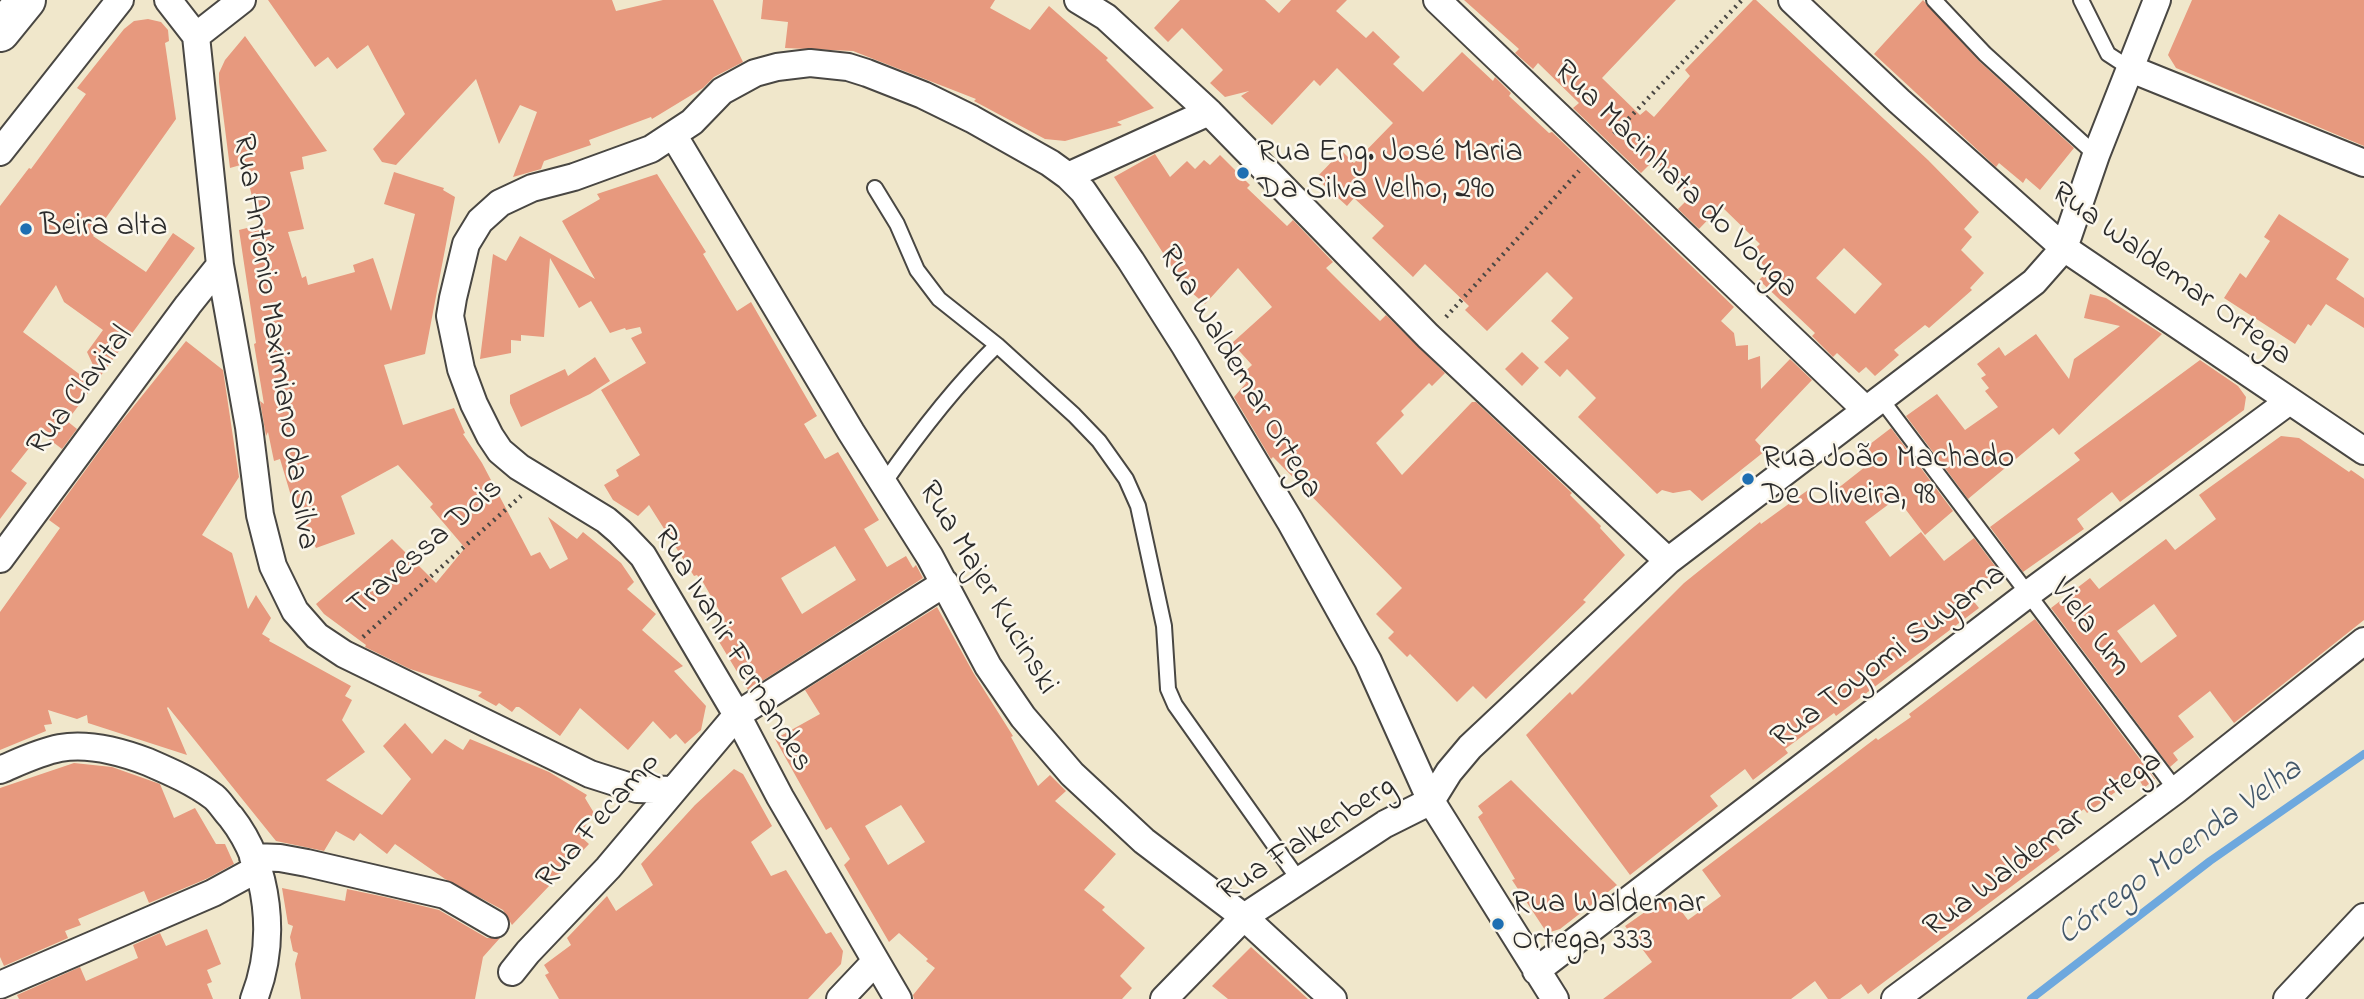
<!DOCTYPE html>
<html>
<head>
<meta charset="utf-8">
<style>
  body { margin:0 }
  canvas { display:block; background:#f0e7cb }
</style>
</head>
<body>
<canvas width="2364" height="999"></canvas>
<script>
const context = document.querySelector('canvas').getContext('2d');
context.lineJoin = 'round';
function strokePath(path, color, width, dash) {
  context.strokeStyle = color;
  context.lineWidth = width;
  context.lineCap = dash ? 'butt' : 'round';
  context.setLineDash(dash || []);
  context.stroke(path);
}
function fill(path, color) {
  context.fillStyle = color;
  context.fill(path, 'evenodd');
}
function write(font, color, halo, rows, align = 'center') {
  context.font = font + ' "Indie Flower",sans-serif';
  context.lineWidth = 5;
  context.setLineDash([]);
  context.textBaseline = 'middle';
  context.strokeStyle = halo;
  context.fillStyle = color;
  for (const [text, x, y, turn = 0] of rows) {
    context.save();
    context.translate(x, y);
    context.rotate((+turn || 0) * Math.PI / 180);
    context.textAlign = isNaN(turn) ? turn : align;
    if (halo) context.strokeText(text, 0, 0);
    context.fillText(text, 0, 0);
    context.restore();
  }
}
const stream = new Path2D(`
  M2031 999 2210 861 2364 754`);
const building = new Path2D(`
  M268 0H612L616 11 663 0H713L743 62 714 77 703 88 652 119 651 117 589 140 591 145 544 161 541 169 513 177 537 112 520 105 499 144 476 79 396 165 382 162 373 149 405 114 368 45 337 69 328 57 315 67Z
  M763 0H995L990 8 1030 30 1049 6 1108 58 1106 60 1154 108 1117 122 1122 125 1065 141 1045 139 974 101 976 99 853 51 785 48 788 22 761 19Z
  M1180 0H1265L1279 13 1291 0H1347L1336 11 1366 38 1373 31 1400 57 1393 64 1423 92 1462 52 1493 81 1495 77 1511 93 1509 96 1549 133 1552 132 1734 307 1721 321 1734 333 1736 346 1748 345V360L1760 356 1761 389 1790 359 1812 380 1755 440 1765 451 1702 501 1690 490 1673 493 1662 490 1657 494 1578 417 1596 398 1567 369 1560 377 1544 362 1569 338 1551 321 1573 298 1547 272 1487 331 1465 310 1469 306 1425 264 1413 277 1372 238 1384 226 1354 198 1347 206 1316 178 1342 151 1354 163 1393 123 1337 68 1320 86 1314 80 1272 125 1241 96 1249 91 1225 97 1210 83 1223 70 1182 28 1168 42 1154 28Z
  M1464 0H1676L1602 78 1640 115 1646 110 1654 117 1690 76 1685 70 1753 0H1756L1928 160 1979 212 1964 229 1972 237 1961 250 1984 273 1970 288 1972 290 1929 328 1925 325 1894 350 1899 355 1875 376 1866 367 1859 373 1837 353 1833 357 1812 336 1815 333 1759 280 1768 271 1752 251 1760 244 1721 206 1699 229 1678 209 1691 196 1654 160 1641 173 1573 108 1579 103 1538 63 1533 69 1515 53 1519 49ZM1844 248 1882 284 1855 314 1816 278Z
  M1923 0 1979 61 2074 148 2040 190 2026 178 2023 183 1999 163 1996 167 1874 54Z
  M2192 0H2364V146L2176 68 2168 55Z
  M148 19 161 22 168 30 169 41 165 43 176 119 93 236 146 272 173 233 195 248 99 378 87 352 103 330 64 302 56 285 23 332 94 385 67 421 77 429 62 449 41 433 11 471 27 483 0 519V206L29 168 31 169 86 94 77 88 124 29 134 21Z
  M245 36 327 151 302 157 304 169 290 172 304 229 288 232 302 278 306 276 308 285 355 272 353 265 373 258 391 311 415 214 384 204 394 172 444 188 443 190 455 197 425 354 384 365 403 425 454 408 465 433 463 434 482 463 531 556 540 552 550 569 568 559 548 517 577 539 583 532 621 563 634 582 627 589 656 614 642 630 683 666 674 671 706 706 701 730 685 744 676 734 670 739 653 721 628 750 580 708 560 736 519 707H516L512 712 499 703 496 706 478 696 482 692 410 669 365 647 366 645 324 614 316 604 392 539 436 583 465 548 430 507 433 504 398 465 341 496 355 534 316 548 314 544 306 546 280 459 274 461 268 432 266 436 260 401 264 404 254 344 256 343 239 230 259 225 244 164 230 168 219 82V73L225 60Z
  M1155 154 1170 177 1187 161 1195 169 1204 160 1210 165 1220 155 1250 185 1247 188 1287 226 1293 220 1333 262 1326 268 1343 285 1380 321 1386 315 1445 373 1432 386 1429 383 1401 411 1404 415 1376 443 1402 475 1472 402H1476L1572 493 1570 495 1601 526 1600 528 1625 555 1583 600 1586 602 1486 699 1473 686 1457 702 1410 654 1407 657 1388 638 1394 632 1376 614 1402 588 1273 457 1271 459 1234 397 1246 383 1240 376 1252 365 1232 343 1272 307 1238 268 1205 304 1185 287 1114 177Z
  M657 174 706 252 703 254 737 311 751 302 817 416 804 424 825 459 838 452 879 520 864 529 887 567 906 556 913 568 916 565 923 578 748 690 718 640 730 633 721 618 723 617 700 577 699 578 697 575 694 576 649 505 638 516 613 500 604 485 619 476 616 470 640 455 601 390 646 363 631 338 642 333 640 327 626 330 625 328 610 333 591 301 579 308 550 258 544 337 521 335V341L511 340V353L480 359 493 254 506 261 520 236 595 279 562 221 600 199 597 194ZM835 546 856 580 802 614 781 578Z
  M2279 214 2349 259 2336 279 2364 298V328L2326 304 2311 326 2308 324 2295 344 2224 298 2240 273 2246 278 2270 241 2264 237Z
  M2090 294 2106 298 2162 334 2059 435 2053 428 1968 499 1906 416 1937 394 1965 430 1998 407 1985 391 1989 388 1981 378 1986 375 1977 364 1999 347 2005 356 2036 334 2069 379 2074 359 2120 326 2084 318Z
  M186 341 223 370 239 477 202 535 232 553 248 609 256 595 271 618 262 634 270 639 269 641 351 686 345 696 352 700 342 720 365 752 326 780 382 815 411 779 383 746 405 723 432 754 445 739 463 750 470 739 549 772 587 795 585 798 594 813 579 835 589 844 512 925 503 910 445 879 395 844 387 854 360 833 354 841 336 831 324 851 276 841 168 707 167 708 187 755 88 723 87 715 77 719 48 710 52 724 44 725 46 731 0 750V612L60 528 49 520 117 427Z
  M1522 352 1539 368 1522 386 1505 369Z
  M595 357 610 381 590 394 521 427 510 403V395L565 369 568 376Z
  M2200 360 2238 386 2246 397 2244 410 2120 502 2112 492 2077 519 2084 529 2023 572 1990 527 2080 460 2074 453Z
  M1891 428 1953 511 1925 535 1897 498 1865 522 1890 557 1921 532 1944 561 1974 538 1998 570 1967 593 1979 608 1836 716 1834 713 1785 749 1788 753 1753 780 1745 769 1710 796 1718 806 1630 875 1526 735 1570 692 1572 695 1684 583 1760 522 1761 524 1808 490 1818 504 1870 463 1861 451Z
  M2281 436 2299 438 2349 472 2351 470 2364 479V620L2234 723 2210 691 2178 716 2194 737 2173 753 2178 760 2170 767 2051 608 2090 578 2099 589 2166 539 2175 550 2216 519 2199 495ZM2154 604 2177 636 2141 663 2117 631Z
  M937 607 974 674 1013 736 1011 737 1038 786 1050 775 1066 791 1055 801 1116 854 1084 890 1105 907 1102 910 1145 948 1120 976 1132 988 1122 999H914L913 995 935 968 926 961 928 959 899 933 889 942 844 865 850 859 831 827 826 830 775 739 820 714 805 690ZM901 805 925 842 888 865 865 826Z
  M2035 619 2155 779 2144 788 2137 776 2087 813 2084 809 2049 835 2060 850 1868 994 1861 984 1840 999H1828L1815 981 1791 999H1603L1652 962 1625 926 1669 895 1688 920 1721 896 1702 870 1876 738 1878 740 1911 717 1909 714Z
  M74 763 112 767 160 784 174 818 195 808 216 844H225L234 864 206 879 149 903 144 891 78 919 81 925 65 931 68 938 4 966 0 957V788Z
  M734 769 743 774 772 826 751 842 771 876 786 870 826 934 831 932 843 951 841 964 808 999H559L545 975 549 973 544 965 571 945 567 938 607 896 616 911 653 885 641 864 695 805Z
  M1511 780 1617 885 1560 929 1547 933 1512 880 1515 879 1478 817 1483 813 1478 806Z
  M282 888 345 901 347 889 385 897 439 910 487 938H500L483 957 475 999H301L295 964 298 953 293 951 290 937 293 926 288 924Z
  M207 929 221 964 207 970 212 982 207 984 213 999H19L17 995 80 967 86 981 138 958 133 945 160 933 166 946Z
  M1251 947 1308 999H1228L1212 986Z`);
const path = new Path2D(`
  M1614 134 1742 0
  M1446 317 1579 171
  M363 637 521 496`);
const lane = new Path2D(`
  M1934 0 1985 54 2096 155
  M2081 0 2108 54 2131 69
  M875 188 897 224 917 270 939 299 997 345 1074 415 1099 441 1126 479 1138 506 1164 626 1168 689 1175 705 1299 880
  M1881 399 2176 790
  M884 483C918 434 954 387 997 345`);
const street = new Path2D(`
  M168 0 196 36 220 265 249 427 260 515 273 566 295 611 317 636 344 654 590 774 637 789 673 790
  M1078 0 1106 17 1209 112 1428 336 1668 561
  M1437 0 1866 410
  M1792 0 1899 101 2064 248 2364 451
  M196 36 242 0
  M2131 69 2364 163
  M674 136 851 432 930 557 988 666 1023 717 1072 774 1144 841 1244 917 1333 999
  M0 152 120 0
  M1068 176 1209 112
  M0 559 188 305 220 265
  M0 770C19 762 39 752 60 748 88 743 122 752 148 762 171 772 194 782 214 797 220 802 225 811 231 817 270 867 277 941 254 999
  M1431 801 1449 772 1470 747 1668 561 2034 282 2064 248 2096 155 2157 0
  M253 857 280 858 307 863 445 895 495 924
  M1536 971 2028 594 2288 402
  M512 972 528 952 608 868 737 715 945 583
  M0 985 213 893 257 869
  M840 999 875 962
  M898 999 780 797 737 715 643 556 620 532 606 520 519 467 500 451 490 436 474 404 461 369 450 316 453 298 466 244 480 221 500 203 532 188 574 177 651 149 692 122 722 91 755 73 777 67 810 63 848 67 867 73 923 95 972 119 1050 163 1068 176 1083 191 1131 261 1185 346 1290 521 1368 661 1431 801 1555 999
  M1164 999 1244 917 1385 824 1431 801
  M1895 999 2176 790 2364 641
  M2287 999 2364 917`);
const primary = new Path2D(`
  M0 32 26 0`);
const markers = [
  [1243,173,7,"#1f6fb2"],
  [26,229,7,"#1f6fb2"],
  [1748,479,7,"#1f6fb2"],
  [1498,924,7,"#1f6fb2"]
];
const poiNames = [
  ["Rua Eng. José Maria",1257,155],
  ["Da Silva Velho, 290",1257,192],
  ["Beira alta",40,229],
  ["Rua João Machado",1762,461],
  ["De Oliveira, 98",1762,498],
  ["Rua Waldemar",1512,906],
  ["Ortega, 333",1512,943]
];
const streetNames = [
  ["Rua Macinhata do Vouga",1674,181,44],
  ["Rua Waldemar Ortega",2170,276,36],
  ["Rua Antônio Maximiano da Silva",273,342,81],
  ["Rua Waldemar Ortega",1238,373,59],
  ["Rua Clavital",82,392,-53],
  ["Travessa Dois",427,549,-41],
  ["Rua Majer Kucinski",986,589,59],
  ["Viela Um",2088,629,53],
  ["Rua Ivanir Fernandes",731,650,59],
  ["Rua Toyomi Suyama",1890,658,-37],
  ["Rua Fecamp",600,822,-49],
  ["Rua Falkenberg",1308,841,-33],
  ["Rua Waldemar Ortega",2044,846,-37]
];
const waterNames = [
  ["Córrego Moenda Velha",2181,854,-36]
];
strokePath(stream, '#6da8de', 8);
fill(building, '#e7997e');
strokePath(lane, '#494743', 18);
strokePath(street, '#494743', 30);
strokePath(primary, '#494743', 42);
strokePath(path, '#494743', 4.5, [2, 5]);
strokePath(lane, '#fff', 14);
strokePath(street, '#fff', 26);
strokePath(primary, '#fff', 38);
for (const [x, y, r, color] of markers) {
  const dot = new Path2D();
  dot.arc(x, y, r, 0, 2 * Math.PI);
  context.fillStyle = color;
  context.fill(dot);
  strokePath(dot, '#fbf7ec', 2.5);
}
write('32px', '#2b2b2b', '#fbf7ec', poiNames, 'left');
write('32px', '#2b2b2b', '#fbf7ec', streetNames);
write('italic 33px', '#42576a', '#fbf7ec', waterNames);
</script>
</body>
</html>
